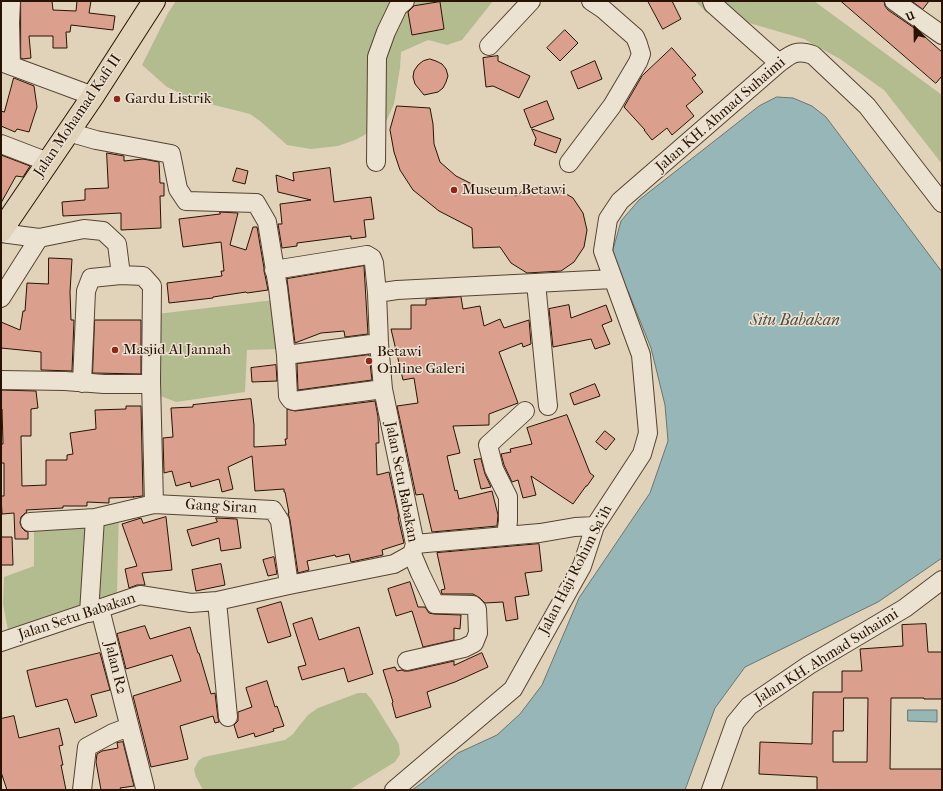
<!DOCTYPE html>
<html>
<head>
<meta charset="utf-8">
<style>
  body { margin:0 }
  #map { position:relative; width:943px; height:791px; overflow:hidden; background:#e1d3ba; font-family:"IM FELL French Canon",serif }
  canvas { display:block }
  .frame { position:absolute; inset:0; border:2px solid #281302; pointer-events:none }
  .north { position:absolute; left:895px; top:8px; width:40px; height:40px; -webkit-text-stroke:3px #ece2d2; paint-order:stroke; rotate:338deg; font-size:11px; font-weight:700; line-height:16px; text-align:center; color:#281302 }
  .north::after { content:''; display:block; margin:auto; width:14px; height:18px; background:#281302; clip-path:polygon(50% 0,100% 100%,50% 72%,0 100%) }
</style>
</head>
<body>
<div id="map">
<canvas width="943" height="791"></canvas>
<div class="frame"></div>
<div class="north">U</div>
</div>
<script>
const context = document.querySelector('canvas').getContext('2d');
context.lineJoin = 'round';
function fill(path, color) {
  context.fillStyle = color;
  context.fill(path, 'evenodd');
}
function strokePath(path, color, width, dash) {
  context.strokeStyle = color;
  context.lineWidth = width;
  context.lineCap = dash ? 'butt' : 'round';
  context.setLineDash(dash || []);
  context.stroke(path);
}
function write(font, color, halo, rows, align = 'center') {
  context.font = font + ' "IM FELL French Canon",serif';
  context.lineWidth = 3;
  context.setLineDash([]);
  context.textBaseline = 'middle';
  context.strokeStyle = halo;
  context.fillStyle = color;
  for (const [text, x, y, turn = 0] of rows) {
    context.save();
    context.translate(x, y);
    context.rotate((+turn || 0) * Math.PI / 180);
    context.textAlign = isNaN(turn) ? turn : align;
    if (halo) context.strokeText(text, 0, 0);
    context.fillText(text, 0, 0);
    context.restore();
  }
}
const green = new Path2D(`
  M176 1H493L462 40 447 45 428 40 401 52 400 68 394 104 385 124 355 140 338 146 311 149 287 145 260 121 250 114 194 100 167 87 142 65 168 13Z
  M695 1H814L942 95V164L884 90 840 59 804 39 739 20 707 13Z
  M274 300 279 349 247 350 245 392 176 402 158 395 157 314Z
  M119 507 117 593 8 630 3 604 4 577 34 566V517Z
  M358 693H366L372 700 399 744 400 754 395 762 349 790H203L196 777 194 769 199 760 204 757 285 740 293 734 299 726 308 715 318 708Z`);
const water = new Path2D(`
  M777 97 793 98 812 106 826 117 942 272V558L878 602 745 667 715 708 685 790H412L422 783 458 753 497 735 520 714 542 685 579 598 650 493 668 441 665 405 651 348 628 291 613 276 609 264 621 221 639 200 759 106Z
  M908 710H937V722L908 721Z`);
const building = new Path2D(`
  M21 1H52L53 10 76 11 77 1H91L89 13 115 16 113 30 71 25 70 32H66L67 48H53V36H29L31 58 23 59 21 58Z
  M648 1H672L681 19 663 29Z
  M841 1H884L885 6 888 10 917 30 942 52V76L936 83Z
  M912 1H929L923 9Z
  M440 2 444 29 412 35 408 12 414 6Z
  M565 30 578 43 560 61 547 48Z
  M672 48 696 75 692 78 703 92 686 106 694 116 672 135 667 128 652 140 644 130H645L624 107 642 76Z
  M498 56V61L530 76 519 98 493 86 486 87 483 58Z
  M430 59 436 61 442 64 446 69 448 76 446 82 443 88 438 92 424 95 415 84 413 77 414 71 418 65 423 61Z
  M595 61 602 79 578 89 571 72Z
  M14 78 34 86 37 107 29 132 17 129 15 132 1 126V111L4 112Z
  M547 101 554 119 531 128 524 110Z
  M397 106 430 108 433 124 434 144 440 162 456 176 480 188 496 191H508L516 196 524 190 541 186 558 189 573 198 583 213 587 230 584 247 574 262 561 271 527 273 511 263 500 247 473 248 472 228 439 211 413 190 400 170 394 152 390 130Z
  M532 129 561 139 556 153 534 145 536 139Z
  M107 153 124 156V161L143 159 159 162 160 183H164V196H160L161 228 121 230V213L63 216 62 202 85 200V189L108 188Z
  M1 155 30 166 23 177 16 176 1 203Z
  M237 168 248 171 245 184 233 181Z
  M330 168 334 202 371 197 374 219 364 220 366 237 351 239V236L297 243V246L282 248 278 224H282L280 204 311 200 278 192 276 175 294 181 293 173Z
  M220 212 238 213 230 245 246 250 253 227H257L264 268V271L265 275 268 290 247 293 246 292 213 297V298L169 303 167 283 222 276 221 271H224L221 242 183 247 179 219 220 214Z
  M49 258 72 259 70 292 71 320H74L72 371 41 370V352L1 348V322L20 330 23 311H25L27 283 48 284Z
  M364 266 368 334 345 337 344 331 321 333 295 343 287 279Z
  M461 297 463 309 480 306 484 326 500 319 504 328 529 320 531 344 523 347 522 343 499 352 518 403 489 414V425L453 426 460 453 447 456 455 491 457 490 459 499 492 491 498 515 497 526 432 532 423 494 416 495 397 406 418 403 414 378 403 380 391 329H411V305H426V299H428Z
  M569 305 571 318 606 305 612 321 602 325 610 344 595 349 591 339 553 347 549 309Z
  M95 320H141V374L93 373Z
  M369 355 372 380 298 390 297 364Z
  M276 365 277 381 252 382 251 368Z
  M595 384 600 396 574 405 570 394Z
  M1 390 36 391 38 408 31 409V436H21L22 486 46 485V460H67V455L73 454 70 433 96 429 95 410 126 409V406H141L143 496 133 497H134L109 498V503L87 502V506H63V508L26 510 27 512 24 514 21 517 20 523 22 528 25 531 28 532V539H15L14 513 2 514 1 496H4V463H1V444H3L2 409H1Z
  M251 399 254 425V447L286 445 285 439H287V409L295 411 375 401 378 417 379 443H376L377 475 389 472 399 517H398L404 543 382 550 383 555 351 562 349 554 336 557 335 555 307 561 309 570 298 573 290 520 288 513H289L285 492H284V489L255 491 252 456 228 467 233 489 222 492 219 479 191 487 190 482 176 486 172 471 164 473 163 438 173 437 171 408 193 407V405Z
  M567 415 590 473 594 476 587 486H586L573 504 531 476 536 495 523 498 518 480 512 482 504 465 501 454 511 452 510 449 532 444 527 428Z
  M605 431 615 439 606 450 596 442Z
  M481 459 485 474 491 487 481 489 474 460Z
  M166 517 172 570 142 573 145 585H137L129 588 125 569 137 566 122 524 141 518 143 523Z
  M216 518 237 519 241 548 221 551 219 538 192 546 187 530 217 522Z
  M1 537H12L13 565H1Z
  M539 544 542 571 525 573 529 595 515 597 518 619 506 621 503 602 485 603 480 598 473 594H442L441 590 445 589 437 553Z
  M274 557 277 574 268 576 263 560Z
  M221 564 225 585 196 591 192 570Z
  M410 582 418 607H425L429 613 434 614 461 615 460 629 454 628V640L423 647 412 611 396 616 388 589Z
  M281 602 291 636 268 643 257 609Z
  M312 618 319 640 359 627 373 674 348 682 344 668 302 680 298 667 306 665 293 624Z
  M926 624 928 652H942V699H924V698H891L890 769H942V790H817V777L759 774 760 742 812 744 813 692H842V671H862L860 649 903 646 902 625ZM844 698H868L867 762H833V731H843Z
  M145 626 150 639 190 627 198 653H199L211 694 215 693 218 718 219 722 215 723 213 716 180 726 188 759 151 767 133 696 181 681 172 655 126 669 117 634Z
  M100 653 110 690 91 695 97 716 75 723 67 699 36 707 27 671Z
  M482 653 488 667 455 682 427 692 431 707 396 718 392 703 393 702 383 670 395 667 397 671 402 670 404 671H409L454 661V665Z
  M267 681 275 707 277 706 284 726 273 729 274 731 255 737 254 733 238 738 234 725 238 721V712L252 707 246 688Z
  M14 716 19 738 59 728 63 745 59 746 63 765H61L66 790H7L1 772V719Z
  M123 742 134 786 120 788 121 790H101L96 762 97 754 102 751 118 748 117 743Z`);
const minor = new Path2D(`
  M712 1 713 4 779 63
  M894 1 942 35
  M489 46 531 1
  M1 62 93 96
  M11 65 10 23 11 1
  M68 132 96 140 171 154 178 189 186 201 256 203 267 222 278 288 286 355 288 396 291 400 294 401 383 389
  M1 144 48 162
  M376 162 377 57 386 32 398 7 405 1
  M569 163 612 106 638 62 641 54 638 44 635 37 603 9 591 1
  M1 233 39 238 84 229 103 231 117 244 121 275
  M274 270 367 255 372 258 374 263 377 293
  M536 283 548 406
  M1 298 39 238
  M286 355 379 343
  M1 380 65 381 104 384H146L151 381 152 286 143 276 121 275 91 278 86 291 82 383
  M151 381 154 504
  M30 522 95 518 154 504 273 510 280 521 289 585
  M506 536 508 521V497L494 469 488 445 525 411
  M415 544 540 533 575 527 595 526
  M217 601 228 717
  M100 609 145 788
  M89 613 95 518
  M1 642 140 595 191 603 217 601 289 585 394 564 412 554 415 544 383 389 379 343 377 293 397 290 613 279
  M407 661 464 648 474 643 478 633 477 609 473 605 435 604 420 573 412 554
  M82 790 87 747 113 733 129 727
  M394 790 513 689 582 566 595 526 642 454 648 433 641 355 603 251 608 219 620 201 779 63C791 54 797 49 813 55L867 106 942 203
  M711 790 735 723 749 706 809 665 905 608 942 580`);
const major = new Path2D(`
  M1 231 93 96 154 1`);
const markers = [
  [117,99,4,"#8f2418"],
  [454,190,4,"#8f2418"],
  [115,350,4,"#8f2418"],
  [369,361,4,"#8f2418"]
];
const poiNames = [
  ["Gardu Listrik",125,99],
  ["Museum Betawi",462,190],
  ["Masjid Al Jannah",123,350],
  ["Betawi",377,352],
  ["Online Galeri",377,369]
];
const streetNames = [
  ["Jalan KH. Ahmad Suhaimi",721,115,-41],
  ["Jalan Mohamad Kafi II",78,116,-56],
  ["Jalan Setu Babakan",401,482,79],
  ["Gang Siran",221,507,3],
  ["Jalan Haji Rohim Sa'ih",576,570,-63],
  ["Jalan Setu Babakan",77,617,-18],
  ["Jalan KH. Ahmad Suhaimi",827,657,-32],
  ["Jalan R2",115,668,76]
];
const waterNames = [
  ["Situ Babakan",795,321]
];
fill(green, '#b3bc8f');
fill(water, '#97b6b8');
strokePath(water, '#6b756f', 1);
fill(building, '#da9f8d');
strokePath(building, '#281302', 1);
strokePath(minor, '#564330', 20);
strokePath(major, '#281302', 24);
strokePath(minor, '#ece2d2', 18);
strokePath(major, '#e1d3ba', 22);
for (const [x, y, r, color] of markers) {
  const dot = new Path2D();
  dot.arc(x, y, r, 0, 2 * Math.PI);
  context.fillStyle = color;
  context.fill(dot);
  strokePath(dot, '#ece2d2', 1.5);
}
write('15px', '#281302', '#ece2d2', poiNames, 'left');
write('15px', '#281302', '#ece2d2', streetNames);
write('italic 16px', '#4f4c42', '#ece2d2', waterNames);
</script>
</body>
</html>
